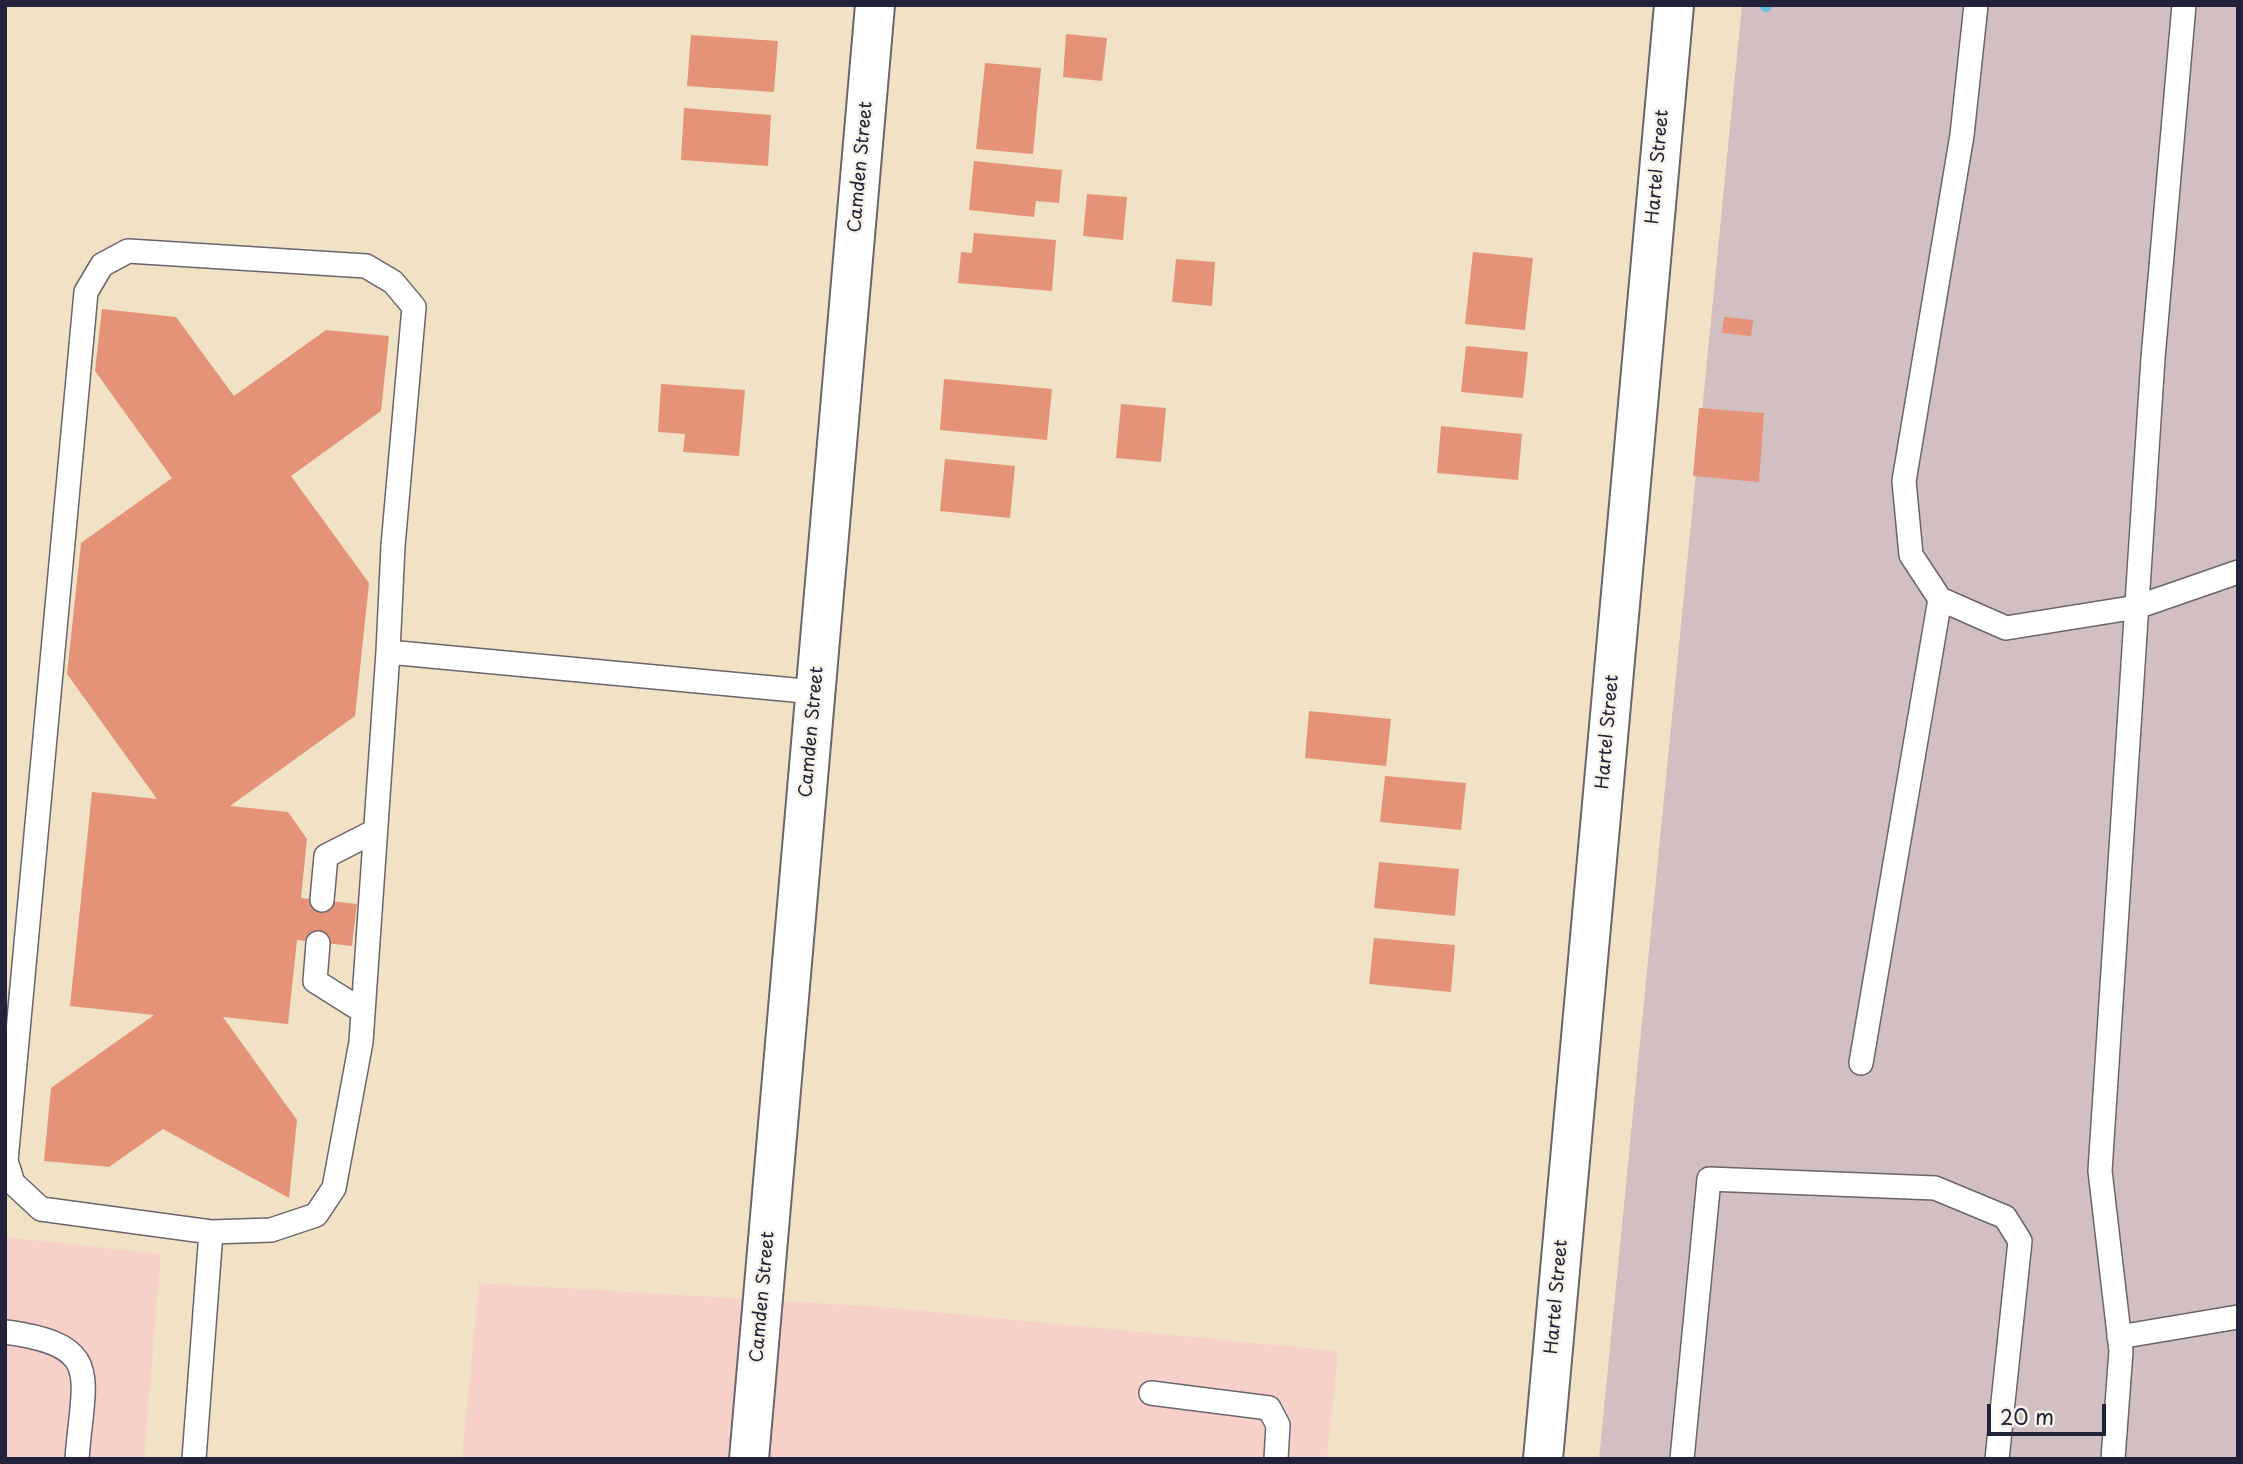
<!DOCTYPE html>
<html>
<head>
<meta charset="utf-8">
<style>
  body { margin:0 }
  #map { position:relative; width:2243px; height:1464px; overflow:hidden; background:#f1e1c5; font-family:"Playpen Sans",sans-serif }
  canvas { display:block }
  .frame { position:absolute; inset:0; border:7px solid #22223b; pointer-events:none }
  .scale { position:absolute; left:1987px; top:1404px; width:119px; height:32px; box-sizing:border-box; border:4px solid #22223b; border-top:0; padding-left:9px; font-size:21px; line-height:24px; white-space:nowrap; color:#22223b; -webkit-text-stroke:5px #f7f3e8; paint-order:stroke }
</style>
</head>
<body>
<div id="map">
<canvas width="2243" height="1464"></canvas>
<div class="frame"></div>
<div class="scale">20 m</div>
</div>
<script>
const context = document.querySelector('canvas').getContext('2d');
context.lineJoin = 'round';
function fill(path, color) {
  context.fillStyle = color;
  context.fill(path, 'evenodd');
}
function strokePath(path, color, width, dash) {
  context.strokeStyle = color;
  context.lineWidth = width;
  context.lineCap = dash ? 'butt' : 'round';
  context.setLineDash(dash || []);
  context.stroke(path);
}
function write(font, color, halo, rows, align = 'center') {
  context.font = font + ' "Playpen Sans",sans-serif';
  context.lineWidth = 5;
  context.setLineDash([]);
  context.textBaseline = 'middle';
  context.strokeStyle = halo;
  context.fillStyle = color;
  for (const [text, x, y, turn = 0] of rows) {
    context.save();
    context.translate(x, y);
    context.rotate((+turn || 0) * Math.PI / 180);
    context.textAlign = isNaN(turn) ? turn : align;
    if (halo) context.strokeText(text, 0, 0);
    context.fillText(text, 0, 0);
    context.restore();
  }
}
const built = new Path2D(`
  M5 1237 161 1254 144 1459H5Z
  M479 1283 881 1307 1338 1351 1327 1459H462Z`);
const industrial = new Path2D(`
  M1742 5H2238V1459H1599Z`);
const stream = new Path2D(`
  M1766 6V5`);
const building = new Path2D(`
  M1066 34 1107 38 1102 81 1063 77Z
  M691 35 778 41 774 92 687 86Z
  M985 63 1041 68 1033 154 976 149Z
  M684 108 771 115 768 166 681 160Z
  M974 161 1062 170 1059 203 1036 201 1034 217 969 210Z
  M1087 194 1127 197 1123 240 1083 236Z
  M974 233 1056 240 1052 291 958 283 961 252 972 253Z
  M1473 252 1533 258 1525 330 1465 324Z
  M1176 259 1215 262 1212 306 1172 302Z
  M102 309 176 317 234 396 326 330 389 336 381 411 291 476 369 583 355 716 230 806 288 812 307 839 301 898 357 904 352 946 297 940 288 1024 223 1017 297 1120 289 1198 163 1129 109 1167 44 1161 51 1088 154 1015 70 1006 92 792 157 799 67 674 81 543 172 478 95 371Z
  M1724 317 1753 320 1751 336 1722 333Z
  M1466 346 1528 352 1523 398 1461 392Z
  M944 379 1052 389 1047 440 940 430Z
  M661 384 745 390 739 456 683 452 685 434 658 432Z
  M1121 404 1166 408 1161 462 1116 458Z
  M1699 408 1764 413 1759 482 1693 476Z
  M1441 426 1522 434 1518 480 1437 473Z
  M945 459 1015 466 1010 518 940 511Z
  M1309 711 1391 719 1386 766 1305 758Z
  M1385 776 1466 783 1461 830 1380 822Z
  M1379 862 1459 869 1455 916 1374 908Z
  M1374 938 1455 945 1451 992 1369 984Z`);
const service = new Path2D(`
  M1976 5 1962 135 1904 481 1911 555 1940 599 2006 628 2137 607 2238 572
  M322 900 326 856 375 831
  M318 943 315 981 361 1010
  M1861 1063 1940 599
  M211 1232 41 1209 13 1183 6 1161 86 292 102 265 128 251 366 266 393 282 414 307 393 546 388 652
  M5 1332C105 1345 83 1376 77 1459
  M2119 1337 2238 1317
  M1151 1393 1269 1408 1278 1425 1276 1459
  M194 1459 211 1232 271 1230 316 1215 334 1188 361 1042 388 652 815 692
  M1682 1459 1709 1179 1935 1188 2005 1217 2020 1241 1997 1459
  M2113 1459 2121 1351 2100 1171 2153 358 2184 5`);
const minor = new Path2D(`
  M749 1459 875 5
  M1543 1459 1674 5`);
const streetNames = [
  ["Camden Street",861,167,-85],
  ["Hartel Street",1658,167,-85],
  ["Camden Street",812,732,-85],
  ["Hartel Street",1608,732,-85],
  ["Camden Street",763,1297,-85],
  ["Hartel Street",1557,1297,-85]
];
fill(built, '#f7d1c9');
fill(industrial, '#d2bfc1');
strokePath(stream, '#63c3e1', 12);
fill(building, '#e49378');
strokePath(service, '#6a656b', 26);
strokePath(minor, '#6a656b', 42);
strokePath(service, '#fff', 23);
strokePath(minor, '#fff', 38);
write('18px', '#22223b', '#f7f3e8', streetNames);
</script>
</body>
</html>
